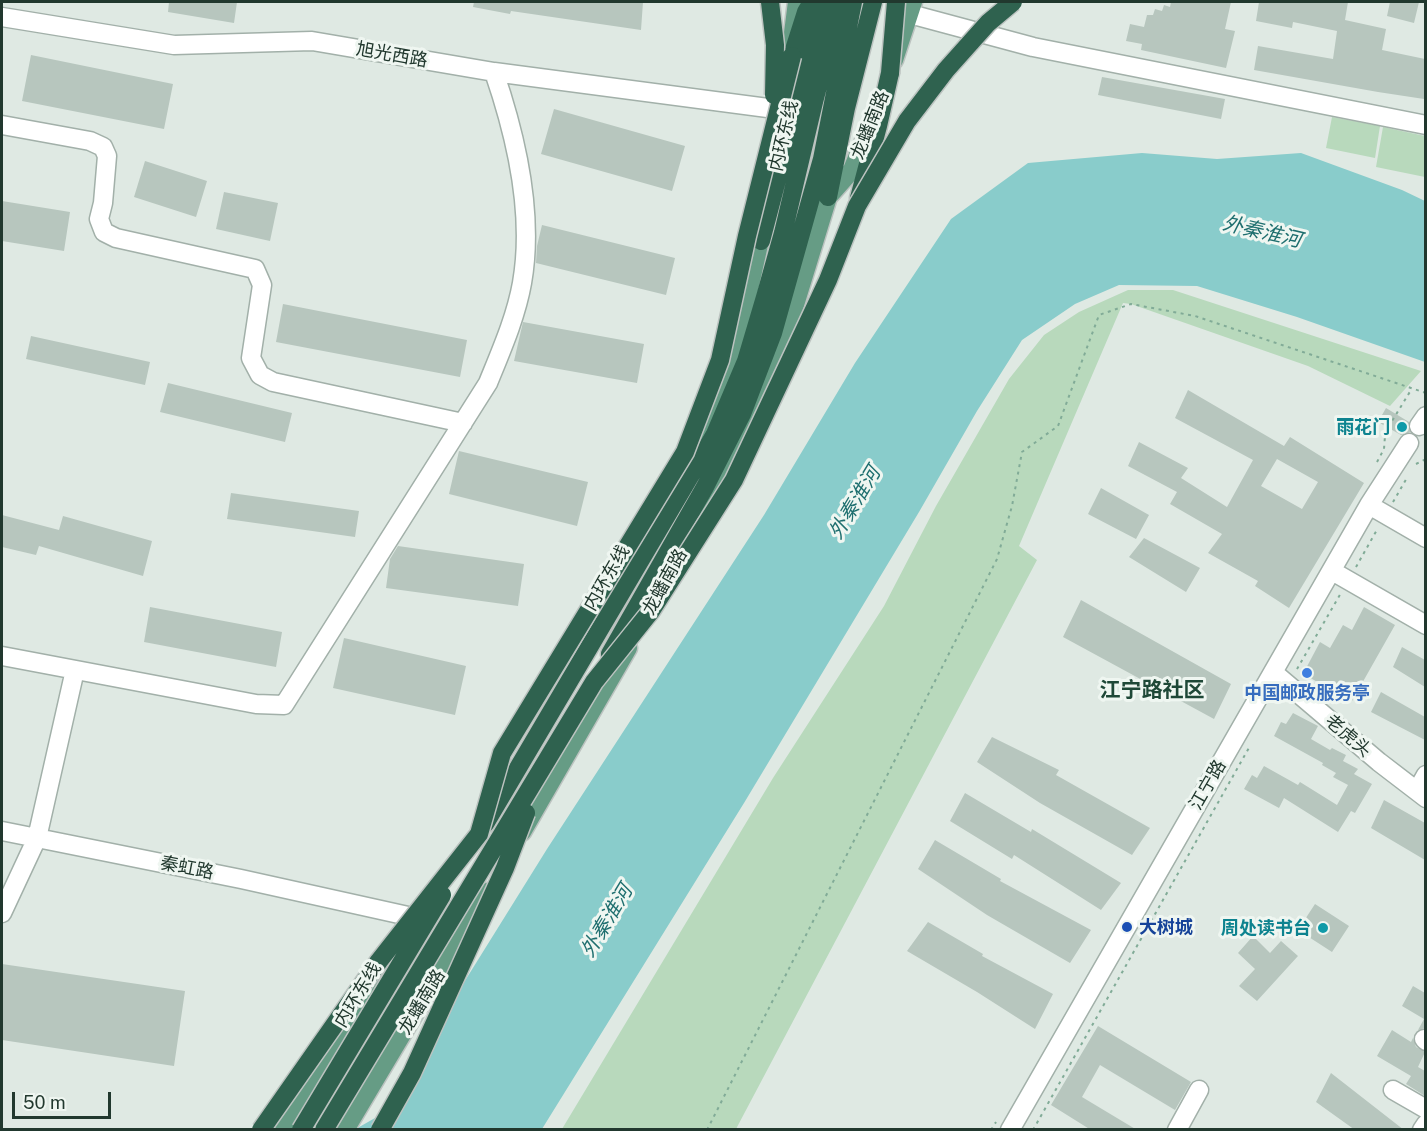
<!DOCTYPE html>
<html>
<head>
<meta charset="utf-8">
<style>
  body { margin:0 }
  #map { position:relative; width:1427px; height:1131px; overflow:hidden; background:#dfe9e3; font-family:"Public Sans",sans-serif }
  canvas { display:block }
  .frame { position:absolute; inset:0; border:3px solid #21382e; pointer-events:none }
  .scale { position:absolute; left:12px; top:1092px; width:99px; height:27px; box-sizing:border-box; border:3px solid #21382e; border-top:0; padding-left:8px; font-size:18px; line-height:21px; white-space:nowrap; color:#21382e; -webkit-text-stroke:4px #eff6f1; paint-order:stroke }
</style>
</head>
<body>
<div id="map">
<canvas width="1427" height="1131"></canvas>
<div class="frame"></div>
<div class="scale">50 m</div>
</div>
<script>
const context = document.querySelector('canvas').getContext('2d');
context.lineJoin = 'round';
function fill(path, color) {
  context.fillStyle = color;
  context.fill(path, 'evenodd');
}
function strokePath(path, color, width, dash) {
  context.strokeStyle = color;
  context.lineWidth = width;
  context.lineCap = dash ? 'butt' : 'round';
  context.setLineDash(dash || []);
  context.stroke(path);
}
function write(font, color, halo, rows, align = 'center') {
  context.font = font + ' "Public Sans","Noto Sans SC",sans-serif';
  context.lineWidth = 6;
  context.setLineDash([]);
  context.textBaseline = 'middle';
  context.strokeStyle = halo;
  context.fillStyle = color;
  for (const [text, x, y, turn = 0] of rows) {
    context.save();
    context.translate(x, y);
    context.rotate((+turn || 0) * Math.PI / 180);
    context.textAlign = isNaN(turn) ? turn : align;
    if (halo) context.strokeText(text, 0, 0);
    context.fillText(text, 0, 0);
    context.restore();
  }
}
const green = new Path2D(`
  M1332 117 1380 126 1375 158 1326 148Z
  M1383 127 1425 136V177L1376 167Z
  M1128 290H1173L1421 371 1390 406 1308 366 1131 304 1123 303 1019 546 1037 560 736 1129H562L773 778 884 606 936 506 1009 379 1044 335 1079 312Z`);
const water = new Path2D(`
  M1142 153 1217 159 1301 153 1402 190 1425 201V362L1297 317 1197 286 1119 285 1075 304 1022 340 977 411 919 512 744 803 542 1129 354 1130 382 1114 547 849 764 515 855 363 951 219 1028 163Z`);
const building = new Path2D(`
  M169 2H237L234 23 168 12Z
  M474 2H643L641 30 511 11 510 14 473 7Z
  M1171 2H1231L1225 29 1235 31 1226 68 1141 50 1142 44 1126 41 1130 24 1144 27 1147 15H1153L1155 9 1162 11 1164 5 1170 7Z
  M1259 2H1348L1345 20 1386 29 1382 50 1425 59 1424 99 1378 92 1254 70 1258 46 1333 59 1337 31 1293 22 1292 28 1256 21Z
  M1390 2H1419L1414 23 1387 16Z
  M31 55 173 84 164 129 22 101Z
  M1102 77 1225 99 1221 119 1098 95Z
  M554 109 685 146 672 191 541 154Z
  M145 161 207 181 196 217 134 197Z
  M224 192 278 203 270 241 216 229Z
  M2 201 70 212 64 251 2 241Z
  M542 225 675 258 666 295 536 263 537 246Z
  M283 304 467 340 460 377 276 342Z
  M523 322 644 344 637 383 514 361Z
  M31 336 150 362 145 385 26 359Z
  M168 383 292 413 285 442 160 412Z
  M1188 390 1284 446 1290 437 1364 483 1289 608 1255 586 1258 581 1208 553 1222 534 1170 504 1177 492 1128 466 1139 442 1188 468 1181 478 1227 507 1253 460 1175 418ZM1277 459 1318 482 1302 509 1261 486Z
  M1386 408 1409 422 1410 432 1401 435 1378 422Z
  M459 451 588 482 577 526 449 494Z
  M1101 488 1149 515 1136 539 1088 514Z
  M231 493 359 511 355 537 227 519Z
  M2 515 59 530 63 516 152 541 143 576 39 546 36 555 2 547Z
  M1144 538 1200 568 1186 592 1129 557Z
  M398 546 524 564 518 606 386 588 390 559Z
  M1081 600 1231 684 1214 719 1063 637Z
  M150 607 282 632 276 667 144 642Z
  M1364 607 1395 625 1352 701 1303 674 1320 642 1330 648 1343 625 1352 630Z
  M344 638 466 666 455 715 333 688Z
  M1402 647 1425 660V687L1393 667Z
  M1381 692 1425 717V740L1371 712Z
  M1293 713 1318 726 1311 739 1330 750 1332 748 1346 755 1343 761 1358 769 1354 774 1372 784 1355 813 1351 811 1338 832 1284 798 1279 808 1244 789 1252 775 1257 778 1264 766 1298 785 1300 782 1337 805 1348 785 1333 777 1336 773 1322 765 1323 763 1274 736 1281 722 1286 724Z
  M992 737 1059 770 1056 775 1150 828 1132 855 1040 803 977 762Z
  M965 793 1031 832 1032 829 1121 883 1101 910 1014 855 1012 859 950 821Z
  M1384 800 1425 823V860L1371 828Z
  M935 840 1001 879 1000 881 1091 930 1070 963 987 915 918 869Z
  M1315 904 1349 926 1332 952 1298 930Z
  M928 922 983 954 982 956 1053 994 1035 1029 977 992 907 951Z
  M1253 936 1270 953 1281 941 1298 956 1257 1001 1239 986 1255 969 1238 953Z
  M2 964 185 991 174 1066 2 1040Z
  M1413 986 1425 993V1028L1418 1030 1424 1019 1402 1006Z
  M1098 1026 1191 1082 1175 1110 1100 1065 1082 1097 1137 1130H1091L1051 1105Z
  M1392 1030 1411 1042 1413 1038 1416 1047 1425 1052 1418 1067 1425 1071V1096L1406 1084 1411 1076 1377 1056Z
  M1331 1073 1404 1130H1355L1316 1102Z`);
const path = new Path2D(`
  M1377 462 1384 449 1385 436 1389 426 1411 390
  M1416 464 1426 459
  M1393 502 1408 476
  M1356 567 1378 528
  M1297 669 1341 593
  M707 1130 997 559 1012 506 1022 452 1058 426 1099 315 1131 304 1195 316 1426 393
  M991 1130 996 1122
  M1033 1130 1250 746`);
const minor = new Path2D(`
  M910 14 1033 47 1426 125
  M2 17 174 45 312 41 494 72 783 110
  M2 125 90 141 103 147 107 156 103 203 99 219 104 232 116 238 255 269 262 285 251 358 260 375 273 382 463 423
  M1419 426 1426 416
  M1369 505 1426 538
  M1332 571 1426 625
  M2 656 256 704 284 705 488 383C501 351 516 317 522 283 534 215 516 136 494 72
  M1273 672 1379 762 1426 798
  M1417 791 1426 775
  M2 831 37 838 75 670
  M2 913 37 838 241 879 417 918
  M1424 1039 1426 1041
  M1393 1090 1426 1109
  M1010 1130 1369 505 1409 443
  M1177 1130 1199 1090
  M1422 1130 1426 1124`);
const major = new Path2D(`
  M792 41 797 2
  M894 60 913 2
  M691 450 712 414 739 335 763 226
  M705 511 730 467 786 334 828 197 852 170 876 112
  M522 832 628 648
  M284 1130 399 946
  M345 1130 487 892`);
const highway = new Path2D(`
  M792 56 806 12 812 2
  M828 197 846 108 873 2
  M859 198 878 126 890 73
  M761 241 824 2
  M610 654 705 487 742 414 773 333 822 159 853 2
  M485 824 715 434 746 361 765 297 783 233 814 102 840 2`);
const highwayBridge = new Path2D(`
  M770 2 775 45 774 95
  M890 73 896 2
  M261 1130 379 961 479 834 502 753 685 452 720 360 747 236 792 56
  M301 1130 442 895
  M324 1130 594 682 651 611 734 480 828 280 857 206 907 121 946 70 988 23 1013 2
  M380 1130 412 1073 505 868 526 813`);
const markers = [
  [1402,427,6,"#0f9aa8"],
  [1307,673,6,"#3f7fe0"],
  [1127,927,6,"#1a4fb4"],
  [1323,928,6,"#0f9aa8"]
];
const streetNames = [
  ["旭光西路",392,55,10],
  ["龙蟠南路",870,125,-68],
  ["内环东线",784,136,-77],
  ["内环东线",607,578,-60],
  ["龙蟠南路",665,582,-61],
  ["老虎头",1348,736,41],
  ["江宁路",1208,785,-60],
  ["秦虹路",187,868,11],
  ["内环东线",358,995,-59],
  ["龙蟠南路",422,1002,-59]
];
const cultureNames = [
  ["雨花门",1390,427],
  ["周处读书台",1311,928]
];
const shopNames = [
  ["中国邮政服务亭",1307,693]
];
const transitNames = [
  ["大树城",1139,927]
];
const waterNames = [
  ["外秦淮河",1262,232,13],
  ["外秦淮河",855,503,-59],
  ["外秦淮河",607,921,-59]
];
const quarterNames = [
  ["江宁路社区",1152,691]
];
fill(green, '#b8d9bc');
fill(water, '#89cccb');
fill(building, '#b7c6be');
strokePath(minor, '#a2b0a9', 21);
strokePath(major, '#bcc3c0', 21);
strokePath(highway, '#bcc3c0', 21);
strokePath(path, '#81ab97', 2, [3, 4.5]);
strokePath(minor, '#fff', 18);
strokePath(major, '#669c85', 18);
strokePath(highway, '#2f624f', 18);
strokePath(highwayBridge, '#bcc3c0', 21, []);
strokePath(highwayBridge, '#2f624f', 18);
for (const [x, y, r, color] of markers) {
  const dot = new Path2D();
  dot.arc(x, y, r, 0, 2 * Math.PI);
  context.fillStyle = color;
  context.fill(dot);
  strokePath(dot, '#eff6f1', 2);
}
write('18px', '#21382e', '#eff6f1', streetNames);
write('bold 18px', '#0d838f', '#eff6f1', cultureNames, 'right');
write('bold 18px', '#366cbe', '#eff6f1', shopNames);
write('bold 18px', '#164399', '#eff6f1', transitNames, 'left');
write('italic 20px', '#1f6f6f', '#eff6f1', waterNames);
write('bold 21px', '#1e4837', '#eff6f1', quarterNames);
</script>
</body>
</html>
